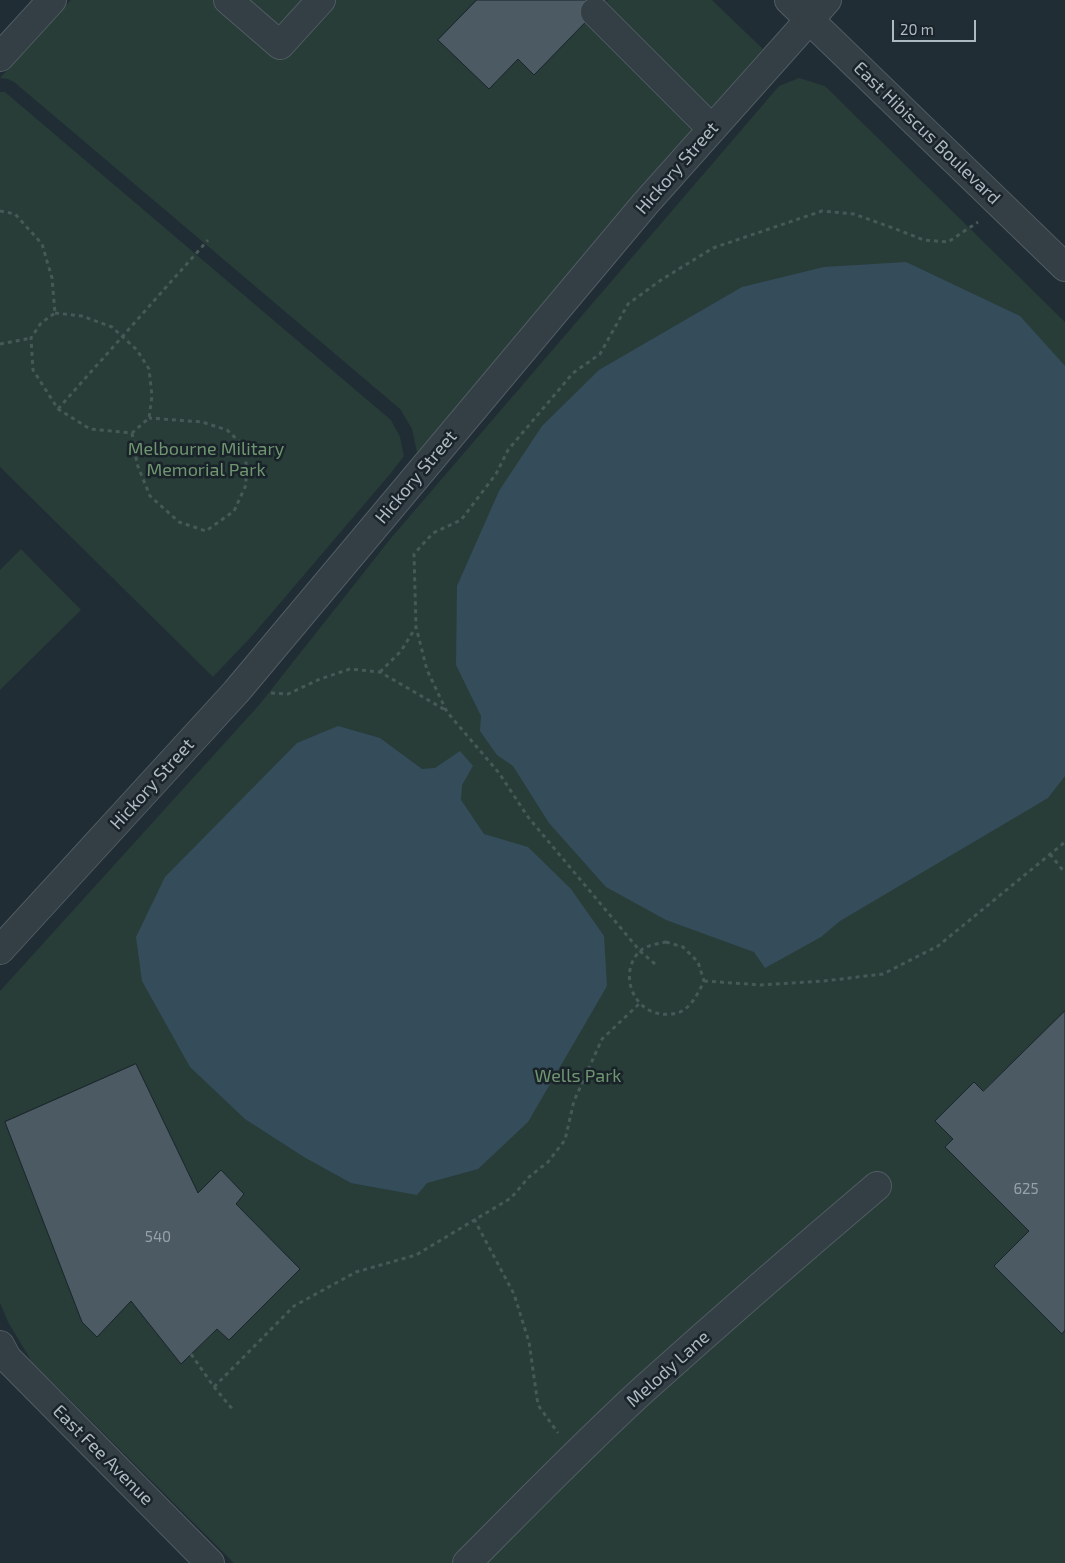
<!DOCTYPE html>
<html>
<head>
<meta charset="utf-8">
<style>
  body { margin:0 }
  #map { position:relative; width:1065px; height:1563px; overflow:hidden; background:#202d34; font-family:"Exo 2",sans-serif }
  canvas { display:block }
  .scale { position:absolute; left:892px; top:20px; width:84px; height:22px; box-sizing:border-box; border:2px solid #aebac2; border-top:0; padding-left:6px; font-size:15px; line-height:18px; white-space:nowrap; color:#aebac2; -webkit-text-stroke:4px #192329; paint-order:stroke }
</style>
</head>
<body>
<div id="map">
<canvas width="1065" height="1563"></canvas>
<div class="scale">20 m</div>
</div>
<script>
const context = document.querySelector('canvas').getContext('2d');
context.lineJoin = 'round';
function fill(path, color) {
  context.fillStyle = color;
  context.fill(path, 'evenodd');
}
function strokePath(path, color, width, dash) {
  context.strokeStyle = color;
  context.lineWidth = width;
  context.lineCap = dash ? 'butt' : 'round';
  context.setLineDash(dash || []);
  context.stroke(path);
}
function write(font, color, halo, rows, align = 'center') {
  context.font = font + ' "Exo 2",sans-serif';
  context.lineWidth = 5;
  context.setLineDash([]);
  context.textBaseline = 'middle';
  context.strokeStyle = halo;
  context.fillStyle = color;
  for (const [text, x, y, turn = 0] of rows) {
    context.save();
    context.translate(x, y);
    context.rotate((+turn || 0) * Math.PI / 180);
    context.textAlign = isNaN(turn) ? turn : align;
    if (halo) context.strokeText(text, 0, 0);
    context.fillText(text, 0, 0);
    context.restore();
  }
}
const green = new Path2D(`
  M71 0H712L763 49 633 195 417 453 412 429 400 409 14 82 8 79 0 78Z
  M799 78 825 86 1065 322V1563H234L32 1362 8 1322 0 1303V991L259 705 391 538 779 86Z
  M0 92H5L391 420 400 437 404 456 391 473 252 636 213 677 0 467Z
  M21 549 81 610 0 690V570Z`);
const water = new Path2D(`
  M906 262 1020 316 1065 366V776L1048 798 840 921 821 937 765 968 754 952 666 920 606 887 549 823 513 766 497 755 480 731 481 716 456 665 457 586 499 491 542 426 599 370 742 287 824 267Z
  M338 726 380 738 422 769 435 768 460 751 473 766 462 785 461 800 484 834 528 847 571 889 604 936 607 986 528 1122 478 1169 427 1183 417 1195 351 1183 304 1157 245 1119 190 1067 142 981 136 937 165 877 297 743Z`);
const building = new Path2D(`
  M477 0H607L534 75 518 59 489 89 438 40Z
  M1065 1011V1330L1062 1334 994 1266 1029 1231 945 1147 953 1139 935 1121 974 1082 983 1091Z
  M136 1064 198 1193 221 1170 244 1194 236 1204 300 1269 229 1340 217 1329 181 1364 131 1301 97 1337 82 1322 5 1122Z`);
const path = new Path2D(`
  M0 211 15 214 42 244 52 278 55 313
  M55 313 82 316 112 327 137 350 149 369 152 396 149 418 132 433 90 429 58 409 33 370 31 338 41 323Z
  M0 344 31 338
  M58 409 208 240
  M132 433 137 464 150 496 179 522 206 531 234 511 246 485V448L227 430 202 422 149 418
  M380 672 401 651 416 627
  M271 693 288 694 320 679 350 669 380 672 447 711
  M1050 854 1065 873
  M666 942 683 947 698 962 704 981C699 992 693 1003 684 1010 678 1014 668 1015 661 1014 631 1010 619 971 640 951 647 945 657 944 666 942Z
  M655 964 640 951 528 817 499 773 447 712 427 670 416 627 414 554 433 533 461 520 496 474 508 450 573 373 600 354 628 304 661 280 713 248 822 211 854 214 893 228 924 240 948 242 978 222
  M704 981 761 985 824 981 883 974 938 946 1065 842
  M474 1219 514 1294 529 1342 538 1405 558 1433
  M191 1354 214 1387 234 1411
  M214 1387 294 1306 356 1272 416 1255 511 1198 529 1177 548 1162 565 1140 574 1101 602 1039 639 1004`);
const minor = new Path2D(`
  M228 0 280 45 321 0
  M789 0 1065 267
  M595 12 712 129
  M0 57 52 0
  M0 950 236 692 645 204 827 0
  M0 1345 7 1358 210 1563
  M467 1563C525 1505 582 1446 643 1390 720 1321 798 1253 877 1186`);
const numberNames = [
  ["625",1026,1189],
  ["540",158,1237]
];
const streetNames = [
  ["East Hibiscus Boulevard",927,133,44],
  ["Hickory Street",677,168,-49],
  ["Hickory Street",416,477,-50],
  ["Hickory Street",152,784,-48],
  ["Melody Lane",668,1369,-42],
  ["East Fee Avenue",103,1455,45]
];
const parkNames = [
  ["Melbourne Military",206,449],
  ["Memorial Park",206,470],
  ["Wells Park",578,1076]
];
fill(green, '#283c38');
fill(water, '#354d5b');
fill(building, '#4c5a63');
strokePath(building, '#1b252c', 1);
strokePath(minor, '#515c63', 30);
strokePath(path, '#465957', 3, [4, 4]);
strokePath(minor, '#343f45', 28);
write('15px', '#96a2aa', null, numberNames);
write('18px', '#aebac2', '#192329', streetNames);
write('18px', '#6f9670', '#192329', parkNames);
</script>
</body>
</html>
